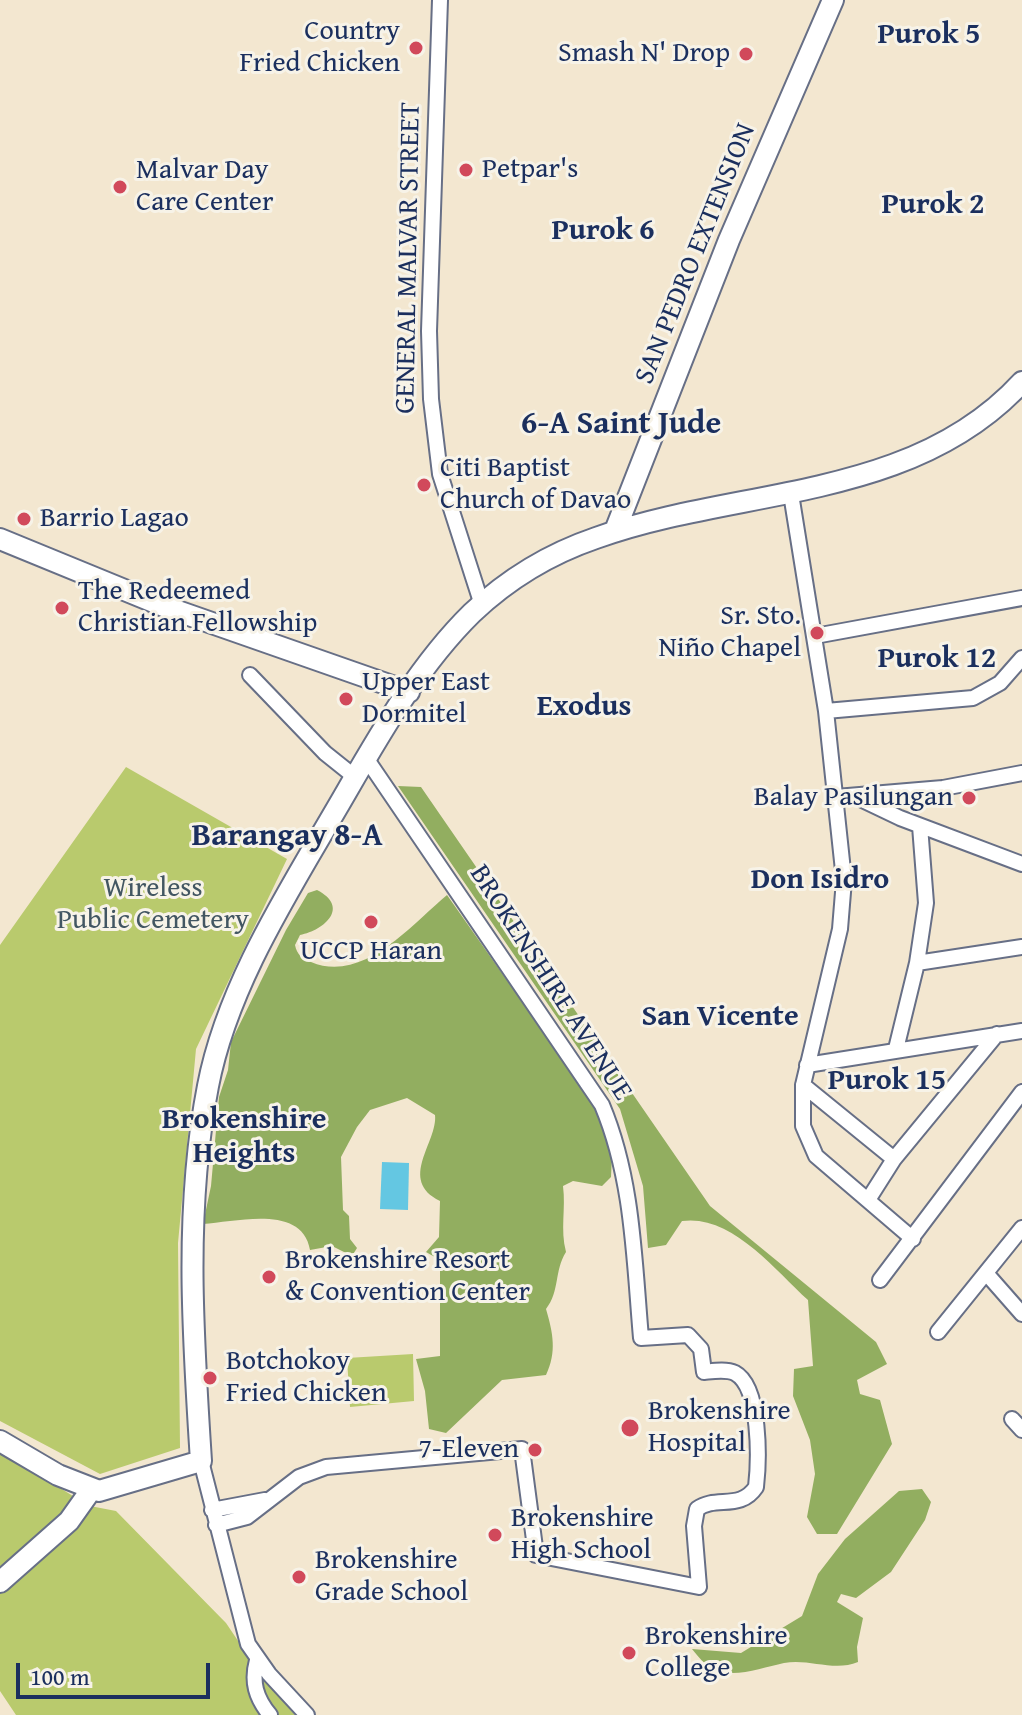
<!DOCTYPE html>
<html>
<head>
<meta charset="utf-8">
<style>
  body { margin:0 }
  #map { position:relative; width:1022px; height:1715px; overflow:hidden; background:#f3e7d0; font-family:"Gentium Book Plus",serif }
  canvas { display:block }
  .scale { position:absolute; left:16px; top:1663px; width:194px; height:36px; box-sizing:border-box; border:4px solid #1b2f5e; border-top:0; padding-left:10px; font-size:24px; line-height:28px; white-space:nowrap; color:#1b2f5e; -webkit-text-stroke:6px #f7f3e8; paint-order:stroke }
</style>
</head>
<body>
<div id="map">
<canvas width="1022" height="1715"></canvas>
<div class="scale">100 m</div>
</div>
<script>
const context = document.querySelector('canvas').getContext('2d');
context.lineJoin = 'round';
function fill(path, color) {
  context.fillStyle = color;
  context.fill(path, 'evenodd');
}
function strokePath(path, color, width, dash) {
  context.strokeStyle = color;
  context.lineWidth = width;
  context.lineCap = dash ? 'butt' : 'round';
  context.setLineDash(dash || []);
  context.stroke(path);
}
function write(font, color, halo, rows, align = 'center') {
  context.font = font + ' "Gentium Book Plus",serif';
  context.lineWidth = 6;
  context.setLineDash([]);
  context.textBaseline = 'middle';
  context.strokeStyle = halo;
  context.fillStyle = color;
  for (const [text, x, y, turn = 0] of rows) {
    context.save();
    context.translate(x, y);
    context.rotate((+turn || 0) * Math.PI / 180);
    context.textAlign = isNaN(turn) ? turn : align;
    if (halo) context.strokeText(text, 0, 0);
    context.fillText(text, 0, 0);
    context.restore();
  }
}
const green = new Path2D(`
  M126 767 287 859 196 1049 178 1243 180 1448 100 1474 0 1421V945Z
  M413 1354 414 1401 350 1407 347 1358Z
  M0 1450 76 1498 0 1572Z
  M90 1506 116 1511 226 1623 265 1681 295 1715H16L0 1691V1592Z`);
const forest = new Path2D(`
  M398 786 421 787 710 1206 876 1342 887 1364 857 1380 860 1394 880 1400 892 1444 837 1534H817L807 1517 815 1474 810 1440 793 1396 794 1369 813 1366 808 1300C774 1269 731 1214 682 1221L666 1245 648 1248 643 1186 620 1109Z
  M317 890C350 907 325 930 300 935L295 945C297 955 302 958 311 962 363 984 411 925 447 895L596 1107 612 1156 611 1177 602 1186 573 1181 563 1186C566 1209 560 1229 566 1252 554 1271 560 1291 546 1309 553 1333 557 1352 546 1375L502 1380 446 1433 429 1429 425 1391 416 1359 440 1356V1260L426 1252 439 1237 440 1201C397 1180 438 1142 435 1115L407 1098 370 1110 357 1127 341 1157 343 1210 349 1216 350 1239 357 1248 352 1256 332 1246 310 1250C302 1204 237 1222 203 1224L211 1186 219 1097 228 1070 231 1042 286 930 308 893Z
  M922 1489 931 1502 925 1520 891 1572 856 1598 841 1594 837 1602 863 1618 857 1647 858 1662C834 1672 808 1658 784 1663 765 1667 741 1676 722 1672 709 1670 700 1659 692 1649L741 1653 802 1616 818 1574 845 1539 899 1491Z`);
const water = new Path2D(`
  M382 1162 409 1163 408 1210 380 1209Z`);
const street = new Path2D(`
  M440 0 429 331 431 399 440 474 482 605
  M791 494 826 711 844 880 840 929 803 1085V1126L816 1156 913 1239
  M815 636 1022 598
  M250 675 325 753 355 777
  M826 711 973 698 1000 683 1022 658
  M836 797 943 788 1022 773
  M856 797 900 818 1022 864
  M917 963 1022 947
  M896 1049 917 963 926 903 920 826
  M807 1065 1022 1031
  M803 1085 894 1159
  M868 1200 894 1159 997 1034
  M986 1273 1022 1314
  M880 1280 1022 1092
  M938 1332 1022 1228
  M1012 1419 1022 1430
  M201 1461 248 1644 269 1674 307 1715
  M212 1510 265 1500
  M216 1525 247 1517 299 1477 326 1467 522 1449 536 1555 699 1587 694 1526 697 1509C716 1495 740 1511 756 1487 759 1461 761 1387 735 1373 726 1369 714 1371 704 1372L701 1349 688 1335 641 1338C634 1258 633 1179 602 1105L366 758
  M257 1660C251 1682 256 1698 270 1715`);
const secondary = new Path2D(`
  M615 531 729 240 833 0
  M0 539 166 607 409 692
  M0 1441 58 1475 99 1491 201 1461C193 1337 184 1209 208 1086 227 987 287 894 337 808 376 741 416 668 472 613 508 579 549 554 596 538 737 487 912 502 1022 382
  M0 1582 69 1521 91 1490`);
const markers = [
  [416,48,8,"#d1495b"],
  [746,54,8,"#d1495b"],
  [466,170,8,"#d1495b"],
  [120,187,8,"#d1495b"],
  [424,485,8,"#d1495b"],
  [24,519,8,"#d1495b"],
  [62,608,8,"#d1495b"],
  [817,633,8,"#d1495b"],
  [346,699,8,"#d1495b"],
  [969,798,8,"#d1495b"],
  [371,922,8,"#d1495b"],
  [269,1277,8,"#d1495b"],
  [210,1378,8,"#d1495b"],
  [630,1428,10,"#d1495b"],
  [535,1450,8,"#d1495b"],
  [495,1535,8,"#d1495b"],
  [299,1577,8,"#d1495b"],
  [629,1653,8,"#d1495b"]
];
const poiNames = [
  ["Country",400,32,"right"],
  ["Fried Chicken",400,64,"right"],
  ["Smash N' Drop",730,54,"right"],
  ["Petpar's",482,170],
  ["Malvar Day",136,171],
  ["Care Center",136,203],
  ["Citi Baptist",440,469],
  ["Church of Davao",440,501],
  ["Barrio Lagao",40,519],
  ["The Redeemed",78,592],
  ["Christian Fellowship",78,624],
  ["Sr. Sto.",801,617,"right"],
  ["Niño Chapel",801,649,"right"],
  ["Upper East",362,683],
  ["Dormitel",362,715],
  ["Balay Pasilungan",953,798,"right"],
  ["UCCP Haran",371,952,"center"],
  ["Brokenshire Resort",285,1261],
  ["& Convention Center",285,1293],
  ["Botchokoy",226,1362],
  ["Fried Chicken",226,1394],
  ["Brokenshire",648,1412],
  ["Hospital",648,1444],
  ["7-Eleven",519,1450,"right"],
  ["Brokenshire",511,1519],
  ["High School",511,1551],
  ["Brokenshire",315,1561],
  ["Grade School",315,1593],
  ["Brokenshire",645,1637],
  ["College",645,1669]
];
const streetNames = [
  ["SAN PEDRO EXTENSION",696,254,-68],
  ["GENERAL MALVAR STREET",409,258,-89],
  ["BROKENSHIRE AVENUE",550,983,57]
];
const parkNames = [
  ["Wireless",153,889],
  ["Public Cemetery",153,921]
];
const neighbourhoodNames = [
  ["Purok 5",929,35],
  ["Purok 2",933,205],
  ["Purok 6",603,231],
  ["Purok 12",937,659],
  ["Exodus",584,707],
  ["Don Isidro",820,880],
  ["San Vicente",720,1017],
  ["Purok 15",887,1081],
  ["Brokenshire",244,1120],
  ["Heights",244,1154]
];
const quarterNames = [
  ["6-A Saint Jude",621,425],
  ["Barangay 8-A",287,837]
];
fill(green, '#b9ca6d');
fill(forest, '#92ae60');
fill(water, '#64c7e2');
strokePath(street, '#676f86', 18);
strokePath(secondary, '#676f86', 24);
strokePath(street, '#fff', 14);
strokePath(secondary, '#fff', 20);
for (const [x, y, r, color] of markers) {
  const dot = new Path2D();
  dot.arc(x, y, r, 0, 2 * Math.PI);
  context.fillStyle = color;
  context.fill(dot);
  strokePath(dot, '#f7f3e8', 3);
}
write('28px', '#1b2f5e', '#f7f3e8', poiNames, 'left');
write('28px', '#1b2f5e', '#f7f3e8', streetNames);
write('28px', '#425662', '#f7f3e8', parkNames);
write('bold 30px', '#1b2f5e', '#f7f3e8', neighbourhoodNames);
write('bold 32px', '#1b2f5e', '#f7f3e8', quarterNames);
</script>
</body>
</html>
